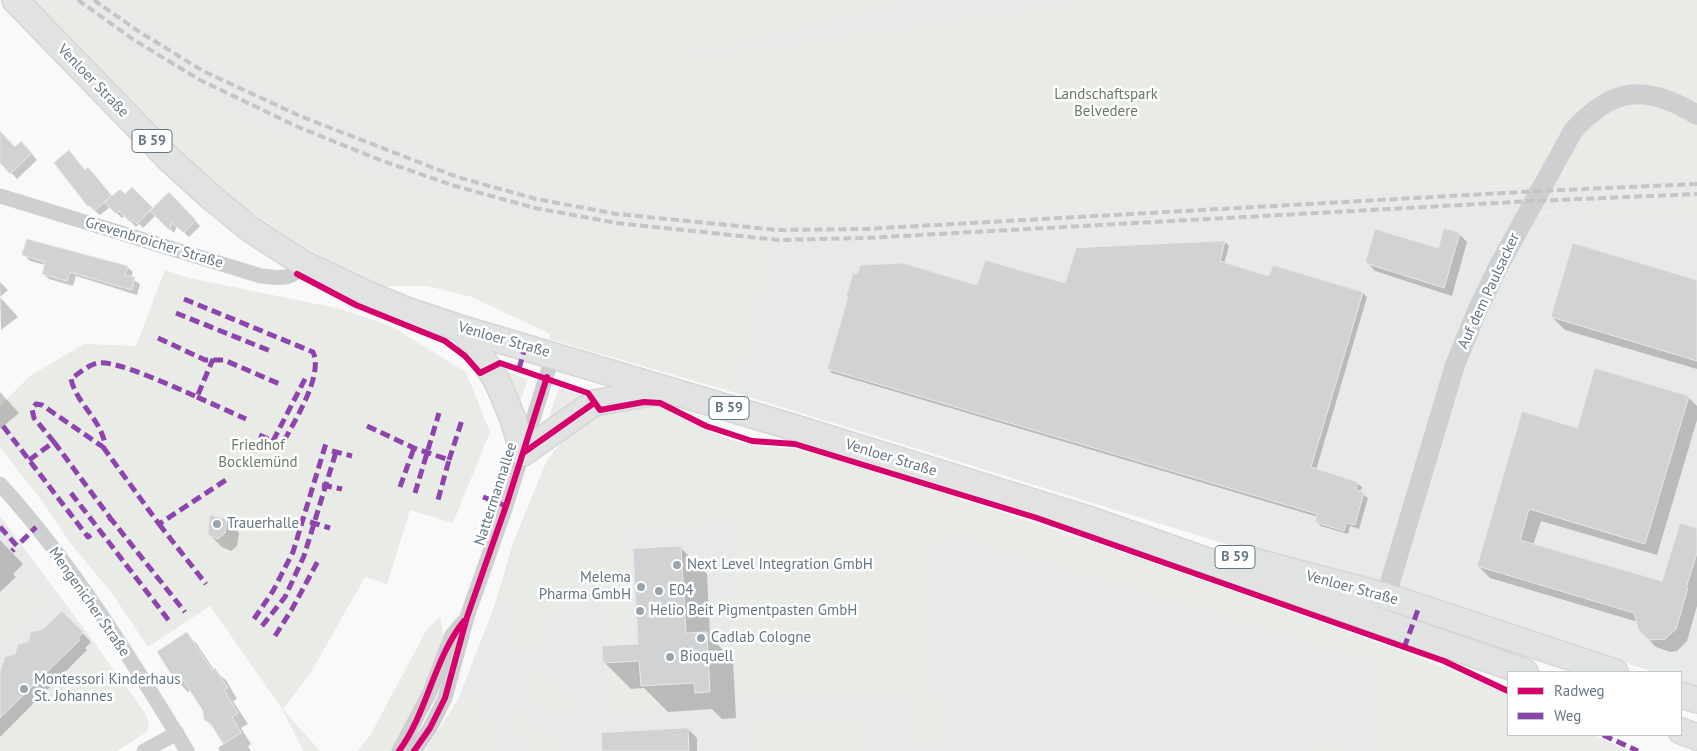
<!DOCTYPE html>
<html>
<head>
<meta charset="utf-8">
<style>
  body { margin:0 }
  #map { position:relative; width:1697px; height:751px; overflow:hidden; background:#f9f9f9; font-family:"PT Sans",sans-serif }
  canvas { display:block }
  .legend { position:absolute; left:1507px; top:671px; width:175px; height:65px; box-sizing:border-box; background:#fff; border:1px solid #c1c8cd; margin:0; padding:6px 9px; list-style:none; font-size:15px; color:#657683 }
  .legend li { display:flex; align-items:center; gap:10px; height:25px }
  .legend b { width:25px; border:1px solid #c1c8cd }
</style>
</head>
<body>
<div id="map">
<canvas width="1697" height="751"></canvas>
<ul class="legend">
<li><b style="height:6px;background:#d6006c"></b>Radweg</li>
<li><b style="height:6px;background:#8e44ad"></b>Weg</li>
</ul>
</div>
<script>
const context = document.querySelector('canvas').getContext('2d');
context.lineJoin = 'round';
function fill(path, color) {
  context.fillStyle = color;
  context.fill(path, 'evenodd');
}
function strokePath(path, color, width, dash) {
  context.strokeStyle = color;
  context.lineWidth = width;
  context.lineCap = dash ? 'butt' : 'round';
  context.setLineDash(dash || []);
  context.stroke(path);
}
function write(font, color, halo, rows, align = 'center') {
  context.font = font + ' "PT Sans",sans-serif';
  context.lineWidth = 5;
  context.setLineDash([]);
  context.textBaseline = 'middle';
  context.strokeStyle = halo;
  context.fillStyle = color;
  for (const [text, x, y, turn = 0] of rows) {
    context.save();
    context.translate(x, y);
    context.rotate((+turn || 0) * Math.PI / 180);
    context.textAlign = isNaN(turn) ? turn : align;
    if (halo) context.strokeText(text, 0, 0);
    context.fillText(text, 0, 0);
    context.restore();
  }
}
const built = new Path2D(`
  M65 0H109L193 55 267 91 390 140 457 170 601 205 805 223 1697 176V202L1523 213 1697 216V686L1681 681V672H1654L1447 606 1346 581 736 393 773 243 542 220 384 177 256 122 145 58Z
  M669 0H1098L691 58Z
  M576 426 1403 663 1508 735 1585 751H425L458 700 495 604 513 543 547 460Z
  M0 516 96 645 0 734Z`);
const green = new Path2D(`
  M28 0H65L145 58 256 122 384 177 542 220 774 243 736 393 549 339 550 334 472 297 427 286H378L305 248 226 195Z
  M109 0H669L691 58 1098 0H1697V176L805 223 601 205 457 170 390 140 267 91 193 55Z
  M671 0H920L694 54Z
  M1697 202V216L1537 213 1538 212Z
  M165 270 189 278 341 309 391 326 466 372 490 432 453 523 410 510 387 584 365 577 310 674 283 709 320 751H303L283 710 210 606 148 647 111 592 71 544 42 501 0 447V406L30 376 84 344 136 346Z
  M498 369 528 379 517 412Z
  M559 388 582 396 586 399 547 423Z
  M657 405C688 421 718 439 753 445 770 448 786 447 803 450 961 497 1117 549 1272 605 1351 634 1431 659 1508 694V735H1594L1629 751H1378L1375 746 1374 662 970 540 926 542 941 744 912 746 908 693 742 701 731 649 728 594 737 593 733 523 628 529 635 643 603 645 599 591C566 594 547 614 542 647L516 648 501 592 515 544 549 461 571 432 595 415 625 407Z
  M26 577 50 602 0 649V601Z
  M440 617 445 644 393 751H358L371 734 427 629Z
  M96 645 145 713 149 723 147 732 117 751H0V734Z
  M636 663 638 688 672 687 673 707 607 712 604 665Z
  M547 670 560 690 579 703 580 714C542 722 530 710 522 673Z
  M506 681 509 682C516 710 527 731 558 735L562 741 563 751H527L517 731Z
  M471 690 479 692 484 698 496 751H425L458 700Z
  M855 717C868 723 866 734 867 746L863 751H746L743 722Z
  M1346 746 1359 751H1240Z`);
const shadow = new Path2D(`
  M0 132 15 148H27L37 160 17 179 0 161Z
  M85 171 112 197 125 196 153 210 169 194 200 226 189 237 177 226 174 233 156 215 143 228 139 224 136 227 125 215 122 218 110 207 100 215 89 206Z
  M1459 234 1467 242 1452 296 1375 271 1367 262 1439 249Z
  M1225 242 1229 246 1224 264 1270 277 1363 293 1367 297 1316 470 1357 483 1362 487 1360 492 1368 498 1359 529 1350 526 1348 534 1321 526 1316 522 1318 517 832 373 828 369 849 298 847 296 978 287 1066 285Z
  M24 255 127 267 133 272 131 278 140 284 137 295 76 276 73 286 49 279 43 274 45 265 30 261Z
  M1697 281V369L1565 330 1552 317Z
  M0 282 8 290 0 297 18 317 1 330Z
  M0 392 19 413 0 429Z
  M1688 397 1697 406V420L1657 555 1541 521 1533 545 1662 583 1697 530V606L1687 641 1677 651 1670 652 1656 647 1644 635 1638 622 1490 578 1478 566 1578 429Z
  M227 520 239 533 237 546 231 551 222 547 209 534Z
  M0 540 23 564 13 574 16 577 0 592Z
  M681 548 707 574 710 637 733 660 736 718 722 719 712 709 668 712 644 688 631 689 604 662 640 645Z
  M62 612 91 642 85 648 87 650 0 737V672Z
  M187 634 197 644 214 670 226 680 237 699 233 701 248 724 241 728 251 744 248 746 251 751H220L218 748 224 744 216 731 205 719 204 711 191 690 188 692 177 681 159 652Z
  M688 729 697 738V751H603Z`);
const building = new Path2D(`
  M0 131 15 147 21 141 32 153 10 174 0 163Z
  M69 150 85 170 88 167 112 196 120 189 125 194 132 187 153 208 137 224 133 220 130 222 119 211 116 214 105 203 111 196 94 211 90 205 88 207 54 163Z
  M169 192 196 220 184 233 172 223 169 230 150 211Z
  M1444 228 1460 233 1444 288 1365 263 1375 229 1438 248Z
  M27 239 128 266 125 275 135 277 132 290 70 272 67 281 42 274 45 262 22 255Z
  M1225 241 1220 261 1269 276 1273 265 1363 292 1311 467 1358 482 1356 490 1364 492 1355 525 1346 523 1344 531 1315 522 1317 514 827 369 848 297H846L853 273 857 274 860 265 903 263 977 285 985 260 1065 283 1076 248Z
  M1573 243 1697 280V361L1551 317Z
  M1595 368 1689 396 1645 544 1529 509 1520 540 1662 581 1680 523 1697 528V553L1686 588H1688L1676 629 1665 639 1649 640 1643 635 1638 629 1634 613 1477 566 1522 411 1577 428Z
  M210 515 227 519 225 533 218 539 208 535Z
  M681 546 686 633 707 632 710 692 695 693 694 683 641 686 639 661 603 663 602 646 638 644 633 549Z
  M62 611 83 632 78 638 80 640 0 718V671L5 657 15 654 18 644 28 642 31 632 43 629Z
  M187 632 212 670 215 668 228 688 224 690 238 713 232 717 241 733 223 744 211 724 204 720 203 711 182 678 176 682 157 652Z
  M688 728 689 751H602L601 733Z`);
const minor = new Path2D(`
  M0 196 261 276C281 278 291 281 304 264
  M0 484C72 563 132 660 187 751
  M144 751 177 733
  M399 751 430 692 452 635 463 622
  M414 751 430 728 445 698 467 617 506 506 553 355`);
const tertiary = new Path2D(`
  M1386 596 1455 365 1477 311 1499 265 1573 131C1613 86 1647 84 1697 115`);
const primary = new Path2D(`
  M15 0 170 160 212 198 250 229 304 264 365 293 406 310 463 329 789 426 1085 518 1525 672
  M463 329 497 381 513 419 523 453 594 403 661 391
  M1242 558 1386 596 1615 672
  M1681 695 1697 700
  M1681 731 1697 737`);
const rail = new Path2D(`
  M78 0 134 40 200 80 296 126 380 160 455 186 535 208 617 223 778 240 865 238 1533 201 1697 194
  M94 0 138 31 203 71 300 116 457 177 536 199 617 214 778 230 865 229 1539 191 1697 184`);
const quiet = new Path2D(`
  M184 299 313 352C324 376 293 423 282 445L257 434
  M176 313 273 352
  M158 338 205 360H224L282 385
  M519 369 525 347
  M197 397 246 419
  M3 426 88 537 91 535
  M367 426 414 448 449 460 438 500
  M273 441 306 377
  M54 442 111 519
  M103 447 159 524 229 478
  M332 451 352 456
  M29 460 54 442 34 418 32 409 36 404 42 405 103 447 105 444C100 418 76 403 71 379 79 373 88 365 98 363 114 359 179 389 197 397L213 359
  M449 460 462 420
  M322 485 342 489
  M400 487 414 448
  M71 493 170 622
  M415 493 439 413
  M483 497 506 506
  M109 521 111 519 185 612
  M310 522 330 528
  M159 524 206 584
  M0 527 17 546 12 551
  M21 542 36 527
  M254 619 273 591 293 552 327 440
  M262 626 285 597 304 556 336 452
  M275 636 292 609 318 561
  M1404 648 1419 607
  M1603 735 1638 751`);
const cycleway = new Path2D(`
  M297 274 356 305 445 341 465 356 480 373 500 363 588 393 600 410 644 402 660 403 706 426 752 441 795 444 1037 518 1444 661 1508 691
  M523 453 594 403
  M399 751C428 711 434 658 464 621
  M414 751 430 728 445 698 467 617 506 506 547 377`);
const markers = [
  [217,524,5,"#99a4ac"],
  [677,565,5,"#99a4ac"],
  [641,587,5,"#99a4ac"],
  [659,591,5,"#99a4ac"],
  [640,611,5,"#99a4ac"],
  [701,638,5,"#99a4ac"],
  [670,657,5,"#99a4ac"],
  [24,689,5,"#99a4ac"]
];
const shields = [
  [152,141,40],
  [729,408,40],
  [1235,557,40]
];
const shieldNames = [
  ["B 59",152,141],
  ["B 59",729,408],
  ["B 59",1235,557]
];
const streetNames = [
  ["Venloer Straße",93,81,46],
  ["Grevenbroicher Straße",154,243,17],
  ["Auf dem Paulsacker",1489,291,-65],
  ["Venloer Straße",504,340,16],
  ["Venloer Straße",891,458,17],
  ["Nattermannallee",496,494,-72],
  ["Venloer Straße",1352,588,15],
  ["Mengenicher Straße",89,602,55]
];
const parkNames = [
  ["Landschaftspark",1106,95],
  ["Belvedere",1106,112],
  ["Friedhof",258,446],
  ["Bocklemünd",258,463]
];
const poiNames = [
  ["Trauerhalle",227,524],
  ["Next Level Integration GmbH",687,565],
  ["Melema",631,578,"right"],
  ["Pharma GmbH",631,595,"right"],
  ["E04",669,591],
  ["Helio Beit Pigmentpasten GmbH",650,611],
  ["Cadlab Cologne",711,638],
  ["Bioquell",680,657],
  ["Montessori Kinderhaus",34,680],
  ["St. Johannes",34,697]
];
fill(built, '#e8e9e9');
fill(green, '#e8ebe6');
fill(shadow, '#0003');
fill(building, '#d0d2d3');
strokePath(building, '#e8e8e8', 1);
strokePath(primary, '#d5d6d7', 28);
strokePath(minor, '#cecfd0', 15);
strokePath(tertiary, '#cecfd0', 20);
strokePath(primary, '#e1e2e2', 25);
strokePath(rail, '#c3c5c6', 4, [8, 4]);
strokePath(quiet, '#8e44ad', 5, [10, 5]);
strokePath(cycleway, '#d6006c', 6);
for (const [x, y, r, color] of markers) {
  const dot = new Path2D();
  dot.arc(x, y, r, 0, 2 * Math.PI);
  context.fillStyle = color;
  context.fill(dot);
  strokePath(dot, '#fff', 2);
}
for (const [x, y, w] of shields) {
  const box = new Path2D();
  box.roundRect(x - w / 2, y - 11.5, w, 23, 4);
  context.fillStyle = '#fff';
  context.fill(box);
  strokePath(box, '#657683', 1);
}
write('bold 14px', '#657683', null, shieldNames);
write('15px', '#657683', '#fff', streetNames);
write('15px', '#687a64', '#fff', parkNames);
write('15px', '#657683', '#fff', poiNames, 'left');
</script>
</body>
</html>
